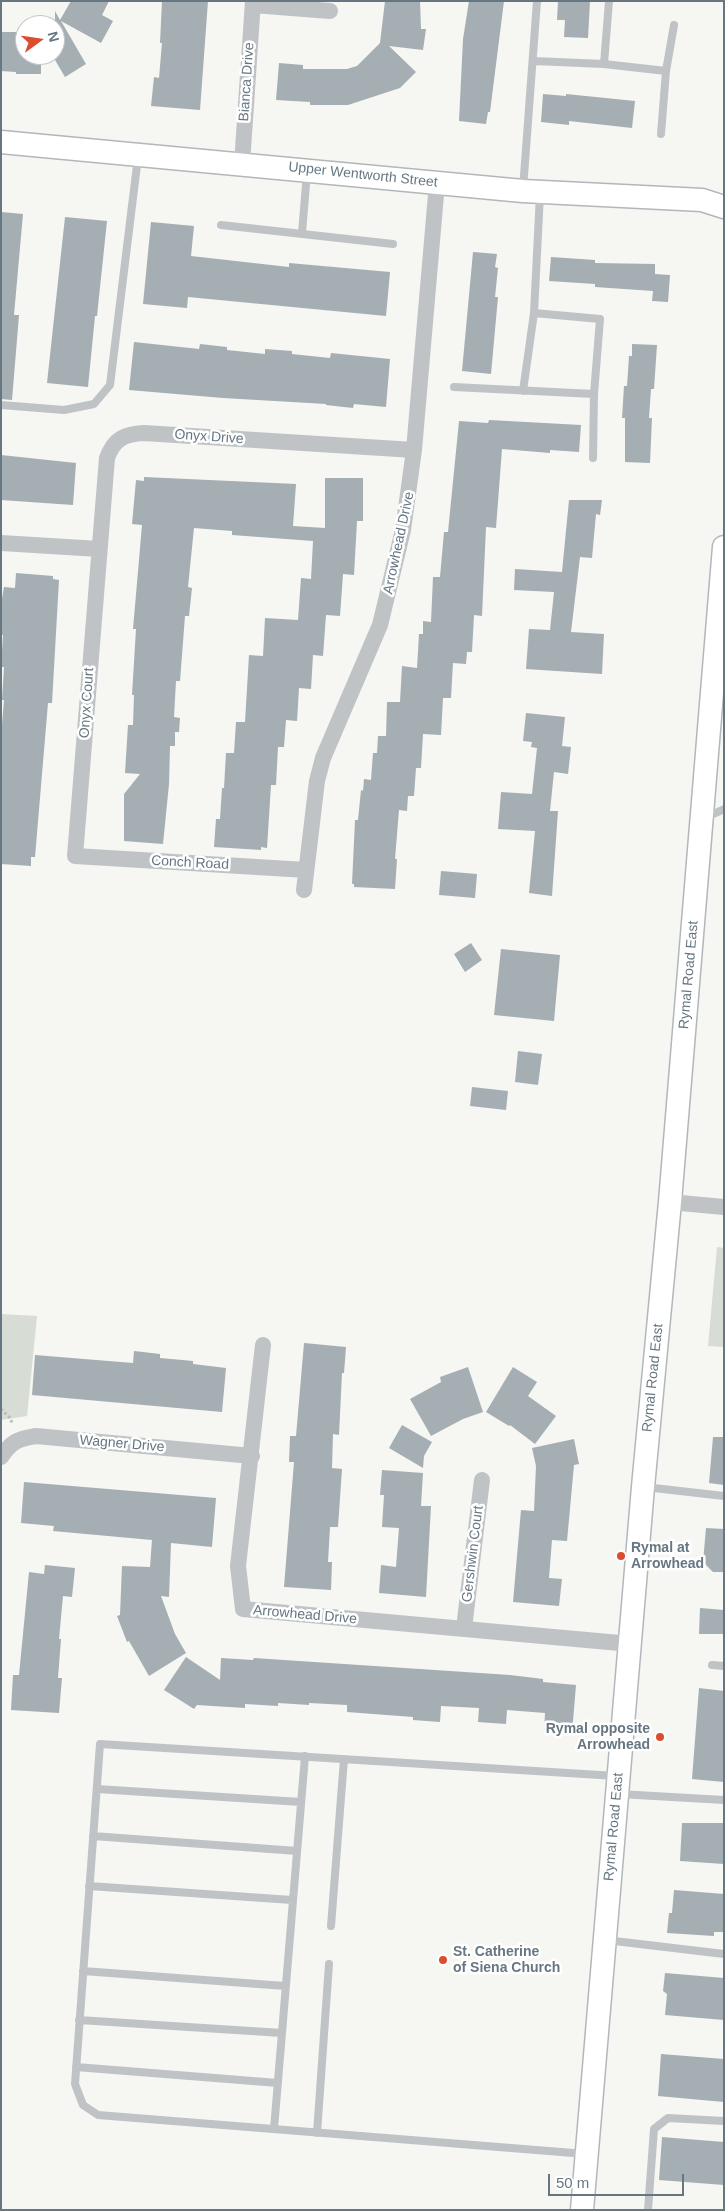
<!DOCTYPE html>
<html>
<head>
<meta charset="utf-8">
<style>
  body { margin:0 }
  #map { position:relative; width:725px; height:2211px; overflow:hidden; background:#f6f6f2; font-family:Helvetica,sans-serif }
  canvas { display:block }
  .frame { position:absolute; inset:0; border:2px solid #667782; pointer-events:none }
  .north { position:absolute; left:15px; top:15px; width:50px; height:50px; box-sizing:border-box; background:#fff; border:1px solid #c2c9cd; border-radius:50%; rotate:76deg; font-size:14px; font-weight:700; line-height:20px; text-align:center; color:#667782 }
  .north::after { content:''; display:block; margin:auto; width:18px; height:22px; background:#db4d2d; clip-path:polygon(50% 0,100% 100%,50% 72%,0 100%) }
  .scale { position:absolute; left:548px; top:2174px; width:136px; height:22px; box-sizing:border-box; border:2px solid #667782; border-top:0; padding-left:6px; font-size:15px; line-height:18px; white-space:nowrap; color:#667782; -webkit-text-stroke:4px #fff; paint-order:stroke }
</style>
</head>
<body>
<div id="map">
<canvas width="725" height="2211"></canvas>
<div class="frame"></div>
<div class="north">N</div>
<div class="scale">50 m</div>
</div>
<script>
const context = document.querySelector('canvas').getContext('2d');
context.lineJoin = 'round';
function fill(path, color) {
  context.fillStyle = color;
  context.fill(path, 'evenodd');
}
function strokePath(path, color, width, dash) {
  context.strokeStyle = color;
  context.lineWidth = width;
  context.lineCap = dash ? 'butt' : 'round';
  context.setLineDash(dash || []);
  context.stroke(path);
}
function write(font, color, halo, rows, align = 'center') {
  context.font = font + ' Helvetica,sans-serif';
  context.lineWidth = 5;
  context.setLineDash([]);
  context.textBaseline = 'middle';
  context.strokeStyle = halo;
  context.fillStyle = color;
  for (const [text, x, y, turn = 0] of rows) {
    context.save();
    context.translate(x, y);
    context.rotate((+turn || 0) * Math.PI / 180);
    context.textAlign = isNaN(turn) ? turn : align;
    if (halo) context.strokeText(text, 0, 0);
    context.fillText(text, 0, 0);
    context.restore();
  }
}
const green = new Path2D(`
  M717 1247 724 1248V1347L708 1346Z
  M1 1314 37 1316 27 1416 1 1420Z`);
const building = new Path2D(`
  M71 1H109L102 15 113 21 101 43 61 21 86 64 65 77 55 60V11L60 20Z
  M162 1H208L200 110 151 106 154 77 159 78 162 43H160Z
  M385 1H420L421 29H426L423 50 389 46 416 72 400 88 348 105H310V102L276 100 279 63 303 65V69H347L357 66 380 43Z
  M469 1H504L490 112H488L486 124 459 121 463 39Z
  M558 1H590L588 38 564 37 565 20H557Z
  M1 32H25V55H41V74H16V72L1 71Z
  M543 94 566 96V94L635 101 632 128 569 121V125L541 122Z
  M1 212 23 214 14 315H19L12 400 1 399Z
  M65 217 107 221 97 316H95L88 387 47 383Z
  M151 222 194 226 191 256 289 267V263L390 272 386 316 188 297 187 308 143 304Z
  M473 252 497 254 495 267 498 268 495 297H498L491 374 462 371Z
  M551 257 595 260V263L655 264V274L670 275 668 302 652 301 653 291 595 287V284L549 281Z
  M134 342 199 349 200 344 227 347V350L265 354V349L292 351V354L330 358 331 353 390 359 386 407 354 404 353 408 326 405V404L223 398 129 390Z
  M632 344 657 345 654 389H651L649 418H652L650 463 625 462V418H622L624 386H627L629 356H632Z
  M489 420 581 425 579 452 550 450V453L502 449 496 528 486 527 482 616 474 615 472 652H467L466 664 453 663 451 698H443L441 735 423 734 421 768H416L414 796H408L407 811 399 810 395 859H397L395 889 354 887V884H352L355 820H358L361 790 363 791 364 779 371 780 373 753H377L378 736H386L387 702H400L402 666 417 668 419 634H423V621L431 622 433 577H440L444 532H448L459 421 488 423Z
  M1 455 76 463 73 505 1 500Z
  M144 477 296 484 293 526 325 528V478H363V521H357L354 575 343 574 340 616 326 615 323 656 313 655 311 689 299 688 297 721 286 720 284 747H278L276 785H271L267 848 261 847V850L214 847 216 819H220L222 788H224L226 753H234L236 722H245L249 655 263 656 265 618 298 620 301 578 311 579 313 541 232 535V531L194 528 188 587 192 588 189 616H185L180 681H176L174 717 180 718 179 732H175V746H170L169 784 163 844 124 841V794L140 774 125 773 128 725H133L134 695H132L136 629H133L142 525 132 524 136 480 144 481Z
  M569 500H602L600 515 596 514 592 558 580 557 571 632 604 634 602 674 526 669 529 629 550 630 554 592 514 590 515 569 562 572Z
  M16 573 53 576V579L59 580 52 703H48L35 857H31V866L1 864V737L4 700H2L4 667H1L3 635H1V604L4 587 15 588Z
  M526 713 565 717 562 746 571 747 568 774 554 772 550 811H558L552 896 529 893 535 831 498 829 501 792 532 794 537 748 531 747 532 742 523 741Z
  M441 871 477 874 475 898 439 895Z
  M471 943 482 960 465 972 454 954Z
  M501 949 560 955 554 1021 494 1015Z
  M518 1051 542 1054 538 1085 515 1082Z
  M472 1087 508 1091 506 1110 470 1106Z
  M304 1343 346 1347 344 1373H342L339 1435 333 1434 332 1468 342 1469 338 1527H330L328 1562H332L331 1590 284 1587 294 1462H289L290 1436H296Z
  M134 1351 160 1354V1358L193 1361V1364L226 1368 222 1412 32 1395 35 1355 133 1363Z
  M468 1367 483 1412 463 1419 431 1436 410 1399 441 1382 440 1377Z
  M513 1367 537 1382 528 1396 556 1416 535 1444 510 1425 509 1426 486 1412Z
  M402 1425 432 1442 424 1456 423 1468 389 1448Z
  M713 1437H724V1485L709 1483Z
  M574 1439 579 1464 574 1465 567 1541 552 1540 549 1578 562 1579 559 1606 513 1602 521 1510 534 1511 536 1466 532 1448Z
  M382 1470 423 1473 421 1506H431L426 1597 379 1593 381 1565 396 1567 399 1528 382 1527 384 1495H380Z
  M24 1482 216 1498 212 1547 171 1543 169 1597 161 1596 175 1634 186 1653 149 1676 129 1641 127 1642 117 1616 120 1615 122 1566 150 1567 152 1540 53 1531 54 1526 21 1523Z
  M706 1528 724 1529 723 1572H713L703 1562Z
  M45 1565 75 1568 72 1597 63 1596 59 1639H61L58 1678H62L59 1713 11 1710 13 1675H19L29 1572 44 1574Z
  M700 1608 724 1610V1634H699Z
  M186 1657 220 1680 221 1658 253 1660 254 1658 510 1675 543 1679V1682L576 1685 572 1733 544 1731 545 1713 507 1710 506 1724 478 1722 479 1708 441 1706 440 1722 413 1720V1717L347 1712V1705L309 1703V1705L278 1703V1706L245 1704V1708L197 1705 194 1709 164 1690Z
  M699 1688 724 1691V1782L692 1779Z
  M682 1823H724V1864L680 1861Z
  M674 1890 724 1894V1932H714V1936L667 1933 669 1913H672Z
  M665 1973 724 1978V2020L665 2015 667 1994 663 1991Z
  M661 2054 724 2059V2102L658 2096Z
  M662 2137 724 2142V2185L659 2180Z`);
const path = new Path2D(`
  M1 1409 9 1417 13 1424`);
const lane = new Path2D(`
  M534 61 604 64 666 71
  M604 64 609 1
  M661 134 666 71 674 25
  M523 189 537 1
  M221 225 393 244
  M302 233 307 172
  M534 313 600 319 594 394 593 458
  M454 387 594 394
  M523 391 534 313 540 194
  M1 405 64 410 94 404 110 385 138 157
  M705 818 724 809
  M645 1487 724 1496
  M712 1665 724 1666
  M97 1789 301 1802
  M619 1794 724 1800
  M93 1836 297 1851
  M89 1886 292 1900
  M331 1926 344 1759
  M606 1940 724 1954
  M83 1971 285 1986
  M79 2020 282 2033
  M76 2067 278 2083
  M274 2129 305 1756
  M317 2133 329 1964
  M586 2154 98 2115 83 2105 75 2084 100 1744 616 1776
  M648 2210 654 2129 668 2118 724 2121`);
const street = new Path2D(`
  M253 5 330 11
  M242 164 253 1
  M1 543 99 549
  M306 870 75 856 107 458C114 439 124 434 144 433L414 450
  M304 890 317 781 323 758 380 625 403 530 414 450 437 183
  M670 1202 724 1207
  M263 1345 238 1566 243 1609 631 1644
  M1 1457C11 1442 17 1439 36 1436L252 1456
  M464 1628 482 1480`);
const secondary = new Path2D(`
  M1 142 523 191 702 200 724 207
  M582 2210 643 1487 670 1202 724 547`);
const markers = [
  [621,1556,5,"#db4d2d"],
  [660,1737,5,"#db4d2d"],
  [443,1960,5,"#db4d2d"]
];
const streetNames = [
  ["Bianca Drive",247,82,-86],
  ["Upper Wentworth Street",363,175,6],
  ["Onyx Drive",209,437,4],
  ["Arrowhead Drive",399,543,-78],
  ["Onyx Court",87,703,-86],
  ["Conch Road",190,863,3],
  ["Rymal Road East",689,975,-85],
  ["Rymal Road East",653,1378,-84],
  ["Wagner Drive",122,1444,5],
  ["Gershwin Court",473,1554,-83],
  ["Arrowhead Drive",305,1615,5],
  ["Rymal Road East",614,1827,-85]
];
const poiNames = [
  ["Rymal at",631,1548],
  ["Arrowhead",631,1564],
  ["Rymal opposite",650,1729,"right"],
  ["Arrowhead",650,1745,"right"],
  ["St. Catherine",453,1952],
  ["of Siena Church",453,1968]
];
fill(green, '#d7dcd4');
fill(building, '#a5aeb3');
strokePath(secondary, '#b1b7bb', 25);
strokePath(path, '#b9bcbe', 3, [2.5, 2.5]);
strokePath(lane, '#bfc3c6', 8);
strokePath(street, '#bfc3c6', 16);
strokePath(secondary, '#fff', 22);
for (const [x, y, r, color] of markers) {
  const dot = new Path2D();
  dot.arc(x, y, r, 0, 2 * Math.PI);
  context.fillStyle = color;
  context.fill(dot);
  strokePath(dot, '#fff', 2);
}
write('14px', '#667782', '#fff', streetNames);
write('bold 14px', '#667782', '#fff', poiNames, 'left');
</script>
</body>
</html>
